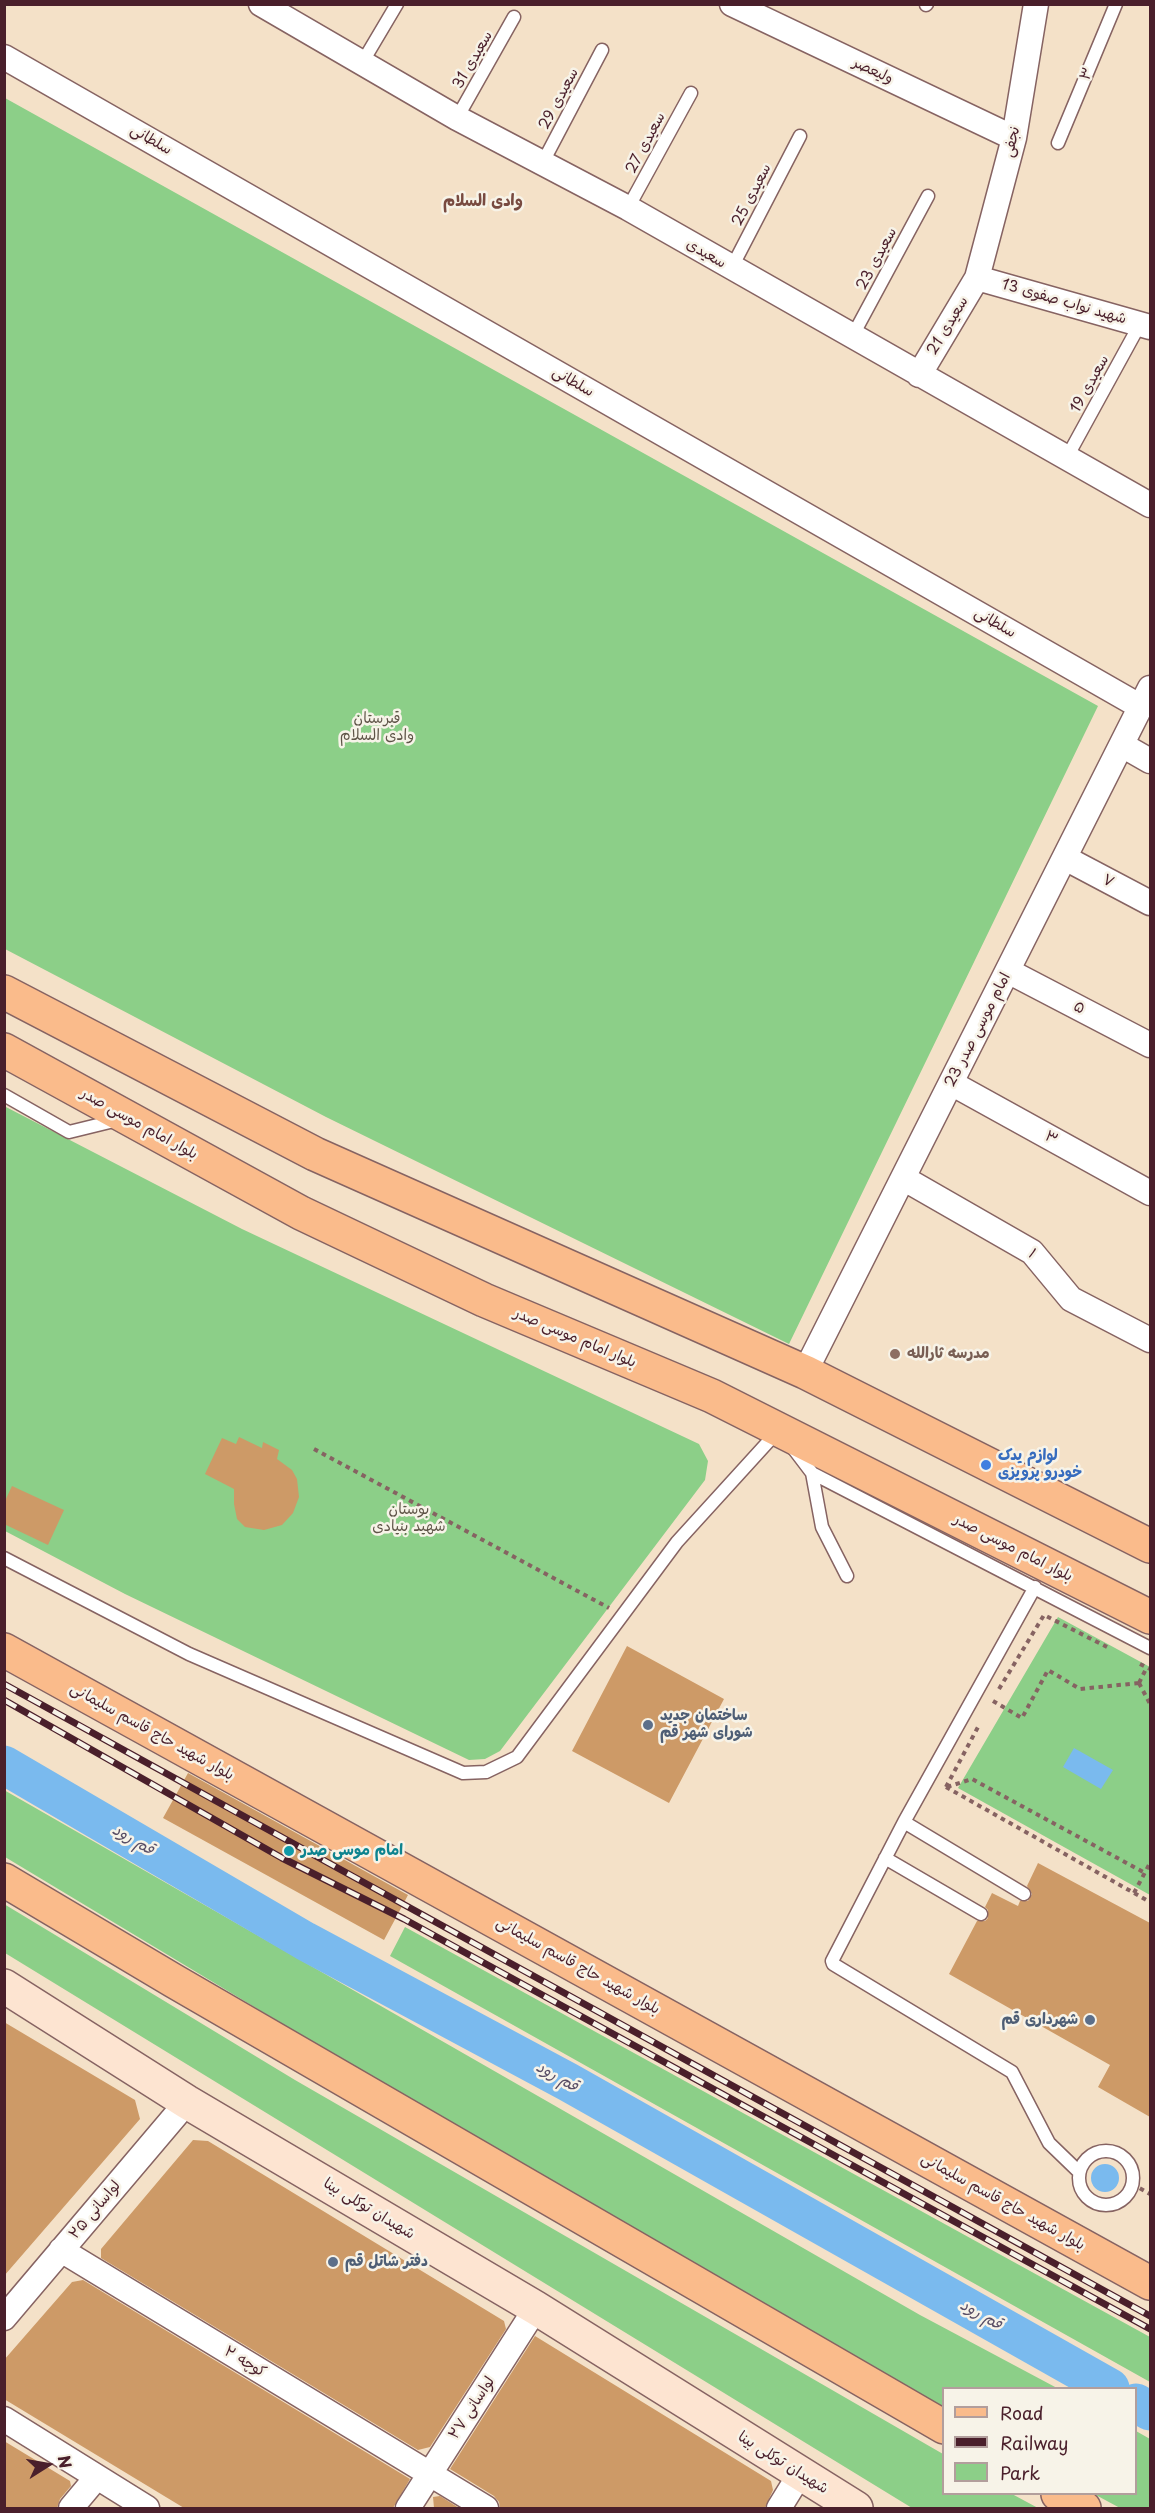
<!DOCTYPE html>
<html>
<head>
<meta charset="utf-8">
<style>
  body { margin:0 }
  #map { position:relative; width:1155px; height:2513px; overflow:hidden; background:#f4e1c8; font-family:"Playpen Sans",sans-serif }
  canvas { display:block }
  .frame { position:absolute; inset:0; border:6px solid #4a1f2b; pointer-events:none }
  .legend { position:absolute; left:942px; top:2387px; width:195px; height:108px; box-sizing:border-box; background:#f7f3e8; border:2px solid #b29e9c; margin:0; padding:8px 10px; list-style:none; font-size:18px; color:#4a1f2b }
  .legend li { display:flex; align-items:center; gap:12px; height:30px }
  .legend b { width:30px; border:2px solid #b29e9c }
  .north { position:absolute; left:18px; top:2435px; width:60px; height:60px; -webkit-text-stroke:4px #f7f3e8; paint-order:stroke; rotate:79deg; font-size:16px; font-weight:700; line-height:24px; text-align:center; color:#4a1f2b }
  .north::after { content:''; display:block; margin:auto; width:21px; height:27px; background:#4a1f2b; clip-path:polygon(50% 0,100% 100%,50% 72%,0 100%) }
</style>
</head>
<body>
<div id="map">
<canvas width="1155" height="2513"></canvas>
<div class="frame"></div>
<ul class="legend">
<li><b style="height:8px;background:#fabb8b"></b>Road</li>
<li><b style="height:8px;background:#4a1f2b"></b>Railway</li>
<li><b style="height:16px;background:#8ccf88"></b>Park</li>
</ul>
<div class="north">N</div>
</div>
<script>
const context = document.querySelector('canvas').getContext('2d');
context.lineJoin = 'round';
function fill(path, color) {
  context.fillStyle = color;
  context.fill(path, 'evenodd');
}
function strokePath(path, color, width, dash) {
  context.strokeStyle = color;
  context.lineWidth = width;
  context.lineCap = dash ? 'butt' : 'round';
  context.setLineDash(dash || []);
  context.stroke(path);
}
function write(font, color, halo, rows, align = 'center') {
  context.font = font + ' "Playpen Sans","Playpen Sans Arabic",sans-serif';
  context.lineWidth = 5;
  context.setLineDash([]);
  context.textBaseline = 'middle';
  context.strokeStyle = halo;
  context.fillStyle = color;
  for (const [text, x, y, turn = 0] of rows) {
    context.save();
    context.translate(x, y);
    context.rotate((+turn || 0) * Math.PI / 180);
    context.textAlign = isNaN(turn) ? turn : align;
    if (halo) context.strokeText(text, 0, 0);
    context.fillText(text, 0, 0);
    context.restore();
  }
}
const green = new Path2D(`
  M5 98 1098 706 789 1344 326 1117 5 949Z
  M4 1106 242 1229 699 1444 708 1461 705 1480 500 1751 485 1759 469 1760 125 1594 5 1531Z
  M1058 1617 1150 1667V1895L958 1788Z
  M4 1790 920 2315 1057 2388H944L943 2407 296 2032 5 1857Z
  M4 1904 295 2080 943 2454 944 2494H1012L1038 2508H912L5 1953Z
  M405 1927 1150 2337V2382L390 1956Z
  M1136 2431 1150 2439V2508H1120L1094 2494H1136Z`);
const water = new Path2D(`
  M1074 1748 1113 1770 1101 1789 1063 1767Z
  M1091 2178a14 14 0 1 1 28 0a14 14 0 1 1-28 0Z`);
const river = new Path2D(`
  M4 1765 305 1941 568 2082 1110 2388
  M1136 2403 1150 2411`);
const building = new Path2D(`
  M239 1437 262 1448 263 1442 279 1450 277 1459 292 1470 297 1479 299 1497 293 1513 282 1525 264 1530 245 1527 237 1519 234 1504V1489L205 1474 222 1438 236 1444Z
  M12 1486 64 1510 48 1545 4 1524V1503Z
  M627 1646 724 1699 669 1803 572 1751Z
  M188 1773 408 1895 384 1940 163 1818Z
  M1038 1863 1150 1923V2117L1098 2087 1110 2065 949 1974 977 1921H985L988 1918V1910L985 1907 992 1893 1018 1906 1020 1901H1028L1032 1894 1027 1886Z
  M4 2022 135 2100 140 2119 4 2276Z
  M193 2140 208 2141 504 2321 506 2329 430 2447 418 2450 101 2258V2249Z
  M83 2280 410 2479 393 2508H184L4 2399V2360L72 2282Z
  M535 2336 771 2481 773 2490 765 2508H500L499 2502 494 2496 450 2469Z
  M4 2441 70 2481 71 2486 60 2499 57 2508H4Z
  M440 2496 459 2508H434L433 2497Z`);
const path = new Path2D(`
  M314 1449 609 1608
  M1140 1664 1150 1669
  M1139 1683 1147 1667
  M1139 1683 1150 1704
  M999 1689 1044 1615 1107 1647
  M993 1701 1022 1718 1048 1670 1080 1689 1139 1683
  M946 1787 978 1727
  M946 1787 1150 1902
  M947 1787 972 1779 1145 1873
  M1134 1893 1150 1863
  M1132 2184 1150 2194`);
const lane = new Path2D(`
  M926 5 927 4
  M362 63 397 4
  M457 118 514 17
  M1058 143 1116 4
  M543 162 602 50
  M628 208 691 93
  M731 269 800 136
  M852 337 928 196
  M1066 459 1140 324
  M4 1095 69 1132 118 1120
  M793 1448 812 1473 1150 1648
  M812 1473 822 1527 847 1576
  M4 1558 189 1654 463 1773 486 1772 517 1757 677 1542 778 1431
  M1035 1587 904 1822 832 1961 833 1964 1012 2072 1049 2143 1079 2172
  M904 1822 1024 1894
  M885 1858 981 1914
  M1079 2178a27 27 0 1 1 54 0a27 27 0 1 1-54 0Z`);
const street = new Path2D(`
  M261 4 457 118 628 208 1150 505
  M732 4 1014 138
  M4 57 1141 707
  M977 278 1150 327
  M919 375 977 278 1014 138 1036 4
  M1122 745 1150 761
  M1065 858 1150 903
  M1008 971 1150 1045
  M951 1083 1150 1193
  M903 1178 1032 1252 1071 1299 1150 1340
  M805 1372 1150 688
  M61 2250 486 2508
  M4 2318 187 2102
  M4 2419 147 2508
  M71 2508 97 2477
  M408 2508 536 2308
  M779 2508 800 2474`);
const secondary = new Path2D(`
  M4 1986 187 2102 536 2308 856 2508`);
const primary = new Path2D(`
  M4 992 315 1154 805 1372 1150 1546
  M4 1050 301 1213 484 1300 712 1396 1150 1617
  M4 1650 1150 2283
  M4 1880 174 1981 944 2427
  M1058 2494 1084 2508`);
const rail = new Path2D(`
  M4 1684 1150 2316
  M4 1700 282 1858 404 1919 1150 2329`);
const markers = [
  [895,1354,6,"#8d6e63"],
  [986,1465,6,"#3f7fe0"],
  [648,1725,6,"#5c6f8a"],
  [289,1851,6,"#0f9aa8"],
  [1090,2020,6,"#5c6f8a"],
  [333,2262,6,"#5c6f8a"]
];
const streetNames = [
  ["سعیدی 31",473,60,-60],
  ["ولیعصر",873,71,25],
  ["۳",1087,74,-68],
  ["سعیدی 29",559,99,-62],
  ["سلطانی",151,140,30],
  ["نجفی",1012,142,-77],
  ["سعیدی 27",646,143,-62],
  ["سعیدی 25",752,195,-63],
  ["سعیدی",706,254,30],
  ["سعیدی 23",877,259,-62],
  ["شهید نواب صفوی 13",1064,302,16],
  ["سعیدی 21",948,326,-59],
  ["سلطانی",573,382,30],
  ["سعیدی 19",1090,384,-61],
  ["سلطانی",995,623,30],
  ["۷",1108,881,28],
  ["۵",1079,1008,27],
  ["امام موسی صدر 23",978,1030,-63],
  ["بلوار امام موسی صدر",139,1124,29],
  ["۳",1051,1138,29],
  ["۱",1032,1254,41],
  ["بلوار امام موسی صدر",575,1338,23],
  ["بلوار امام موسی صدر",1013,1548,27],
  ["بلوار شهید حاج قاسم سلیمانی",152,1732,29],
  ["بلوار شهید حاج قاسم سلیمانی",578,1966,29],
  ["بلوار شهید حاج قاسم سلیمانی",1003,2202,29],
  ["شهیدان توکلی بینا",369,2209,31],
  ["لواسانی ۲۵",95,2210,-50],
  ["کوچه ۲",245,2362,31],
  ["لواسانی ۲۷",472,2408,-57],
  ["شهیدان توکلی بینا",783,2463,32]
];
const parkNames = [
  ["قبرستان",377,719],
  ["وادی السلام",377,736],
  ["بوستان",409,1510],
  ["شهید بنیادی",409,1527]
];
const educationNames = [
  ["مدرسه ثارالله",907,1354]
];
const shopNames = [
  ["لوازم یدک",998,1456],
  ["خودرو پرویزی",998,1473]
];
const serviceNames = [
  ["ساختمان جدید",660,1716],
  ["شورای شهر قم",660,1733],
  ["شهرداری قم",1078,2020,"right"],
  ["دفتر شاتل قم",345,2262]
];
const cultureNames = [
  ["امام موسی صدر",301,1851]
];
const neighbourhoodNames = [
  ["وادی السلام",483,202]
];
const waterNames = [
  ["قم رود",133,1840,30],
  ["قم رود",557,2077,29],
  ["قم رود",981,2315,29]
];
fill(green, '#8ccf88');
fill(water, '#7abaee');
strokePath(river, '#7abaee', 39);
fill(building, '#cd9a67');
strokePath(lane, '#866362', 15);
strokePath(street, '#866362', 27);
strokePath(secondary, '#866362', 36);
strokePath(primary, '#866362', 36);
strokePath(path, '#866362', 4, [4.5, 4.5]);
strokePath(lane, '#fff', 12);
strokePath(street, '#fff', 24);
strokePath(secondary, '#fde4d1', 33);
strokePath(primary, '#fabb8b', 33);
strokePath(rail, '#4a1f2b', 7);
strokePath(rail, '#f7f3e8', 4.5, [14]);
for (const [x, y, r, color] of markers) {
  const dot = new Path2D();
  dot.arc(x, y, r, 0, 2 * Math.PI);
  context.fillStyle = color;
  context.fill(dot);
  strokePath(dot, '#f7f3e8', 2);
}
write('15px', '#4a1f2b', '#f7f3e8', streetNames);
write('15px', '#5e5447', '#f7f3e8', parkNames);
write('bold 15px', '#785e54', '#f7f3e8', educationNames, 'left');
write('bold 15px', '#366cbe', '#f7f3e8', shopNames, 'left');
write('bold 15px', '#4e5e75', '#f7f3e8', serviceNames, 'left');
write('bold 15px', '#0d838f', '#f7f3e8', cultureNames, 'left');
write('bold 16px', '#784a40', '#f7f3e8', neighbourhoodNames);
write('italic 16px', '#584e66', '#f7f3e8', waterNames);
</script>
</body>
</html>
